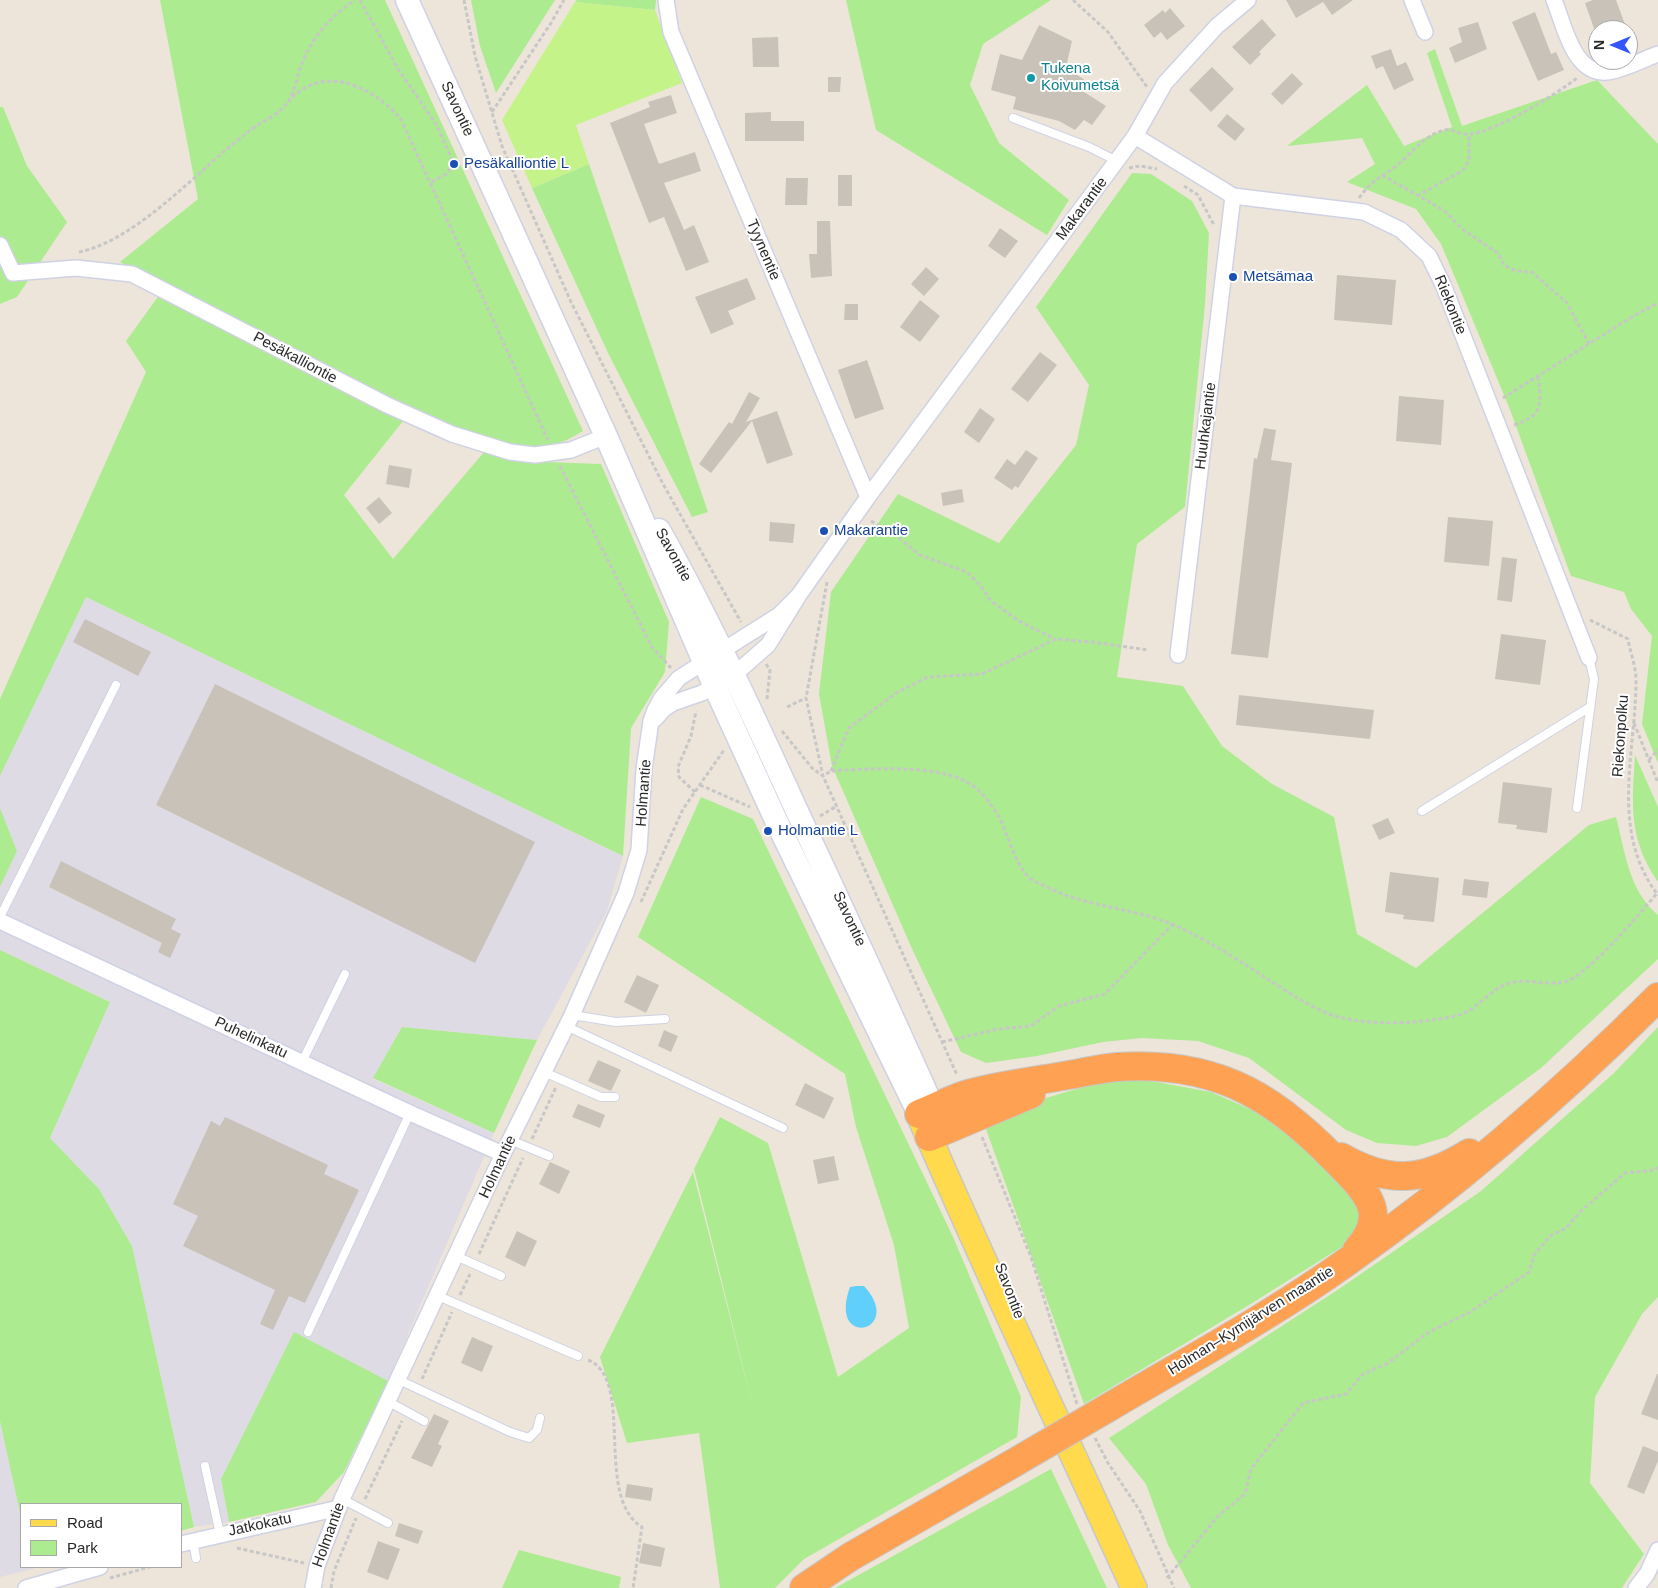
<!DOCTYPE html>
<html>
<head>
<meta charset="utf-8">
<style>
  body { margin:0 }
  #map { position:relative; width:1658px; height:1588px; overflow:hidden; background:#ede5d9; font-family:Arial,sans-serif }
  canvas { display:block }
  .legend { position:absolute; left:20px; top:1503px; width:162px; height:65px; box-sizing:border-box; background:#fff; border:1px solid #a9a9a9; margin:0; padding:6px 9px; list-style:none; font-size:15px; color:#292929 }
  .legend li { display:flex; align-items:center; gap:10px; height:25px }
  .legend b { width:25px; border:1px solid #a9a9a9 }
  .north { position:absolute; left:1588px; top:20px; width:50px; height:50px; box-sizing:border-box; background:#fff; border:1px solid #a9a9a9; border-radius:50%; rotate:270deg; font-size:14px; font-weight:700; line-height:20px; text-align:center; color:#292929 }
  .north::after { content:''; display:block; margin:auto; width:18px; height:22px; background:#3556ff; clip-path:polygon(50% 0,100% 100%,50% 72%,0 100%) }
</style>
</head>
<body>
<div id="map">
<canvas width="1658" height="1588"></canvas>
<ul class="legend">
<li><b style="height:6px;background:#ffda4d"></b>Road</li>
<li><b style="height:14px;background:#aceb8f"></b>Park</li>
</ul>
<div class="north">N</div>
</div>
<script>
const context = document.querySelector('canvas').getContext('2d');
context.lineJoin = 'round';
function fill(path, color) {
  context.fillStyle = color;
  context.fill(path, 'evenodd');
}
function strokePath(path, color, width, dash) {
  context.strokeStyle = color;
  context.lineWidth = width;
  context.lineCap = dash ? 'butt' : 'round';
  context.setLineDash(dash || []);
  context.stroke(path);
}
function write(font, color, halo, rows, align = 'center') {
  context.font = font + ' Arial,sans-serif';
  context.lineWidth = 4;
  context.setLineDash([]);
  context.textBaseline = 'middle';
  context.strokeStyle = halo;
  context.fillStyle = color;
  for (const [text, x, y, turn = 0] of rows) {
    context.save();
    context.translate(x, y);
    context.rotate((+turn || 0) * Math.PI / 180);
    context.textAlign = isNaN(turn) ? turn : align;
    if (halo) context.strokeText(text, 0, 0);
    context.fillText(text, 0, 0);
    context.restore();
  }
}
const industrial = new Path2D(`
  M86 597 623 856 607 911 537 1040 402 1027 373 1079 494 1133 388 1381 294 1333 221 1479 229 1522 194 1527 132 1246 99 1189 50 1138 110 1002 0 950V887L17 851 0 808V776Z
  M0 1421 21 1517V1567H32L33 1569 0 1577Z`);
const green = new Path2D(`
  M160 0H385L583 431C568 440 557 446 538 447 499 449 457 428 422 413 319 369 220 313 120 262L198 199Z
  M471 0H555L496 93 480 46Z
  M577 0H656L655 10 575 2Z
  M846 0H1051L983 44 970 85 999 143 1069 200 1047 235 876 130Z
  M1435 49 1462 126 1597 80 1658 144V763L1642 724 1652 636 1631 609 1624 592 1571 576 1509 407 1441 244 1416 209 1347 182 1375 164 1362 138 1287 146 1367 85 1404 146 1452 127 1427 53Z
  M0 107H3L27 166 67 222 17 297 0 304Z
  M589 164 708 512 692 517 608 353 532 188Z
  M1132 173 1151 174 1192 201 1209 233 1205 304 1185 507 1137 544 1117 677 1183 686 1222 746 1272 784 1334 817 1357 934 1416 968 1589 825 1616 817C1625 852 1629 891 1658 915V959L1541 1068 1447 1137 1416 1146 1377 1143 1346 1130 1249 1058 1198 1041 1142 1038 1103 1042 1037 1056 986 1063 961 1052 913 951 832 766 819 694 831 592 898 494 999 543 1076 445 1089 385 1036 307Z
  M160 294 403 421 344 495 393 559 485 451 517 461 601 464 669 622 665 672 631 728 623 856 86 597 0 776V699L146 372 126 341Z
  M1635 755 1658 807V882C1628 838 1632 805 1635 755Z
  M701 797 753 819 953 1237 1021 1397 1017 1437 804 1559 775 1588H720L699 1433 627 1443 600 1357 693 1172 755 1415 694 1169 720 1117 768 1143 838 1377 909 1328 894 1245 856 1127 845 1074 638 937Z
  M0 808 17 851 0 887Z
  M0 950 110 1002 50 1138 99 1189 132 1246 194 1527 181 1531V1504H21V1517L0 1421Z
  M402 1027 537 1040 494 1133 373 1078Z
  M1658 1027V1297L1642 1314 1595 1397 1590 1483 1644 1554 1622 1588H1191L1168 1545 1146 1484 1109 1438 1339 1289 1481 1191 1614 1073Z
  M1151 1081 1211 1092 1268 1117 1351 1191 1363 1221 1348 1243 1249 1305 1084 1404 986 1129C996 1110 1085 1085 1108 1082 1122 1080 1137 1081 1151 1081Z
  M294 1332 388 1381 344 1472 316 1502 229 1522 221 1479Z
  M1051 1469 1107 1588H835Z
  M519 1550 621 1577 619 1588H502Z`);
const pitch = new Path2D(`
  M575 2 655 10 682 83 576 125 589 164 532 188 502 120Z`);
const water = new Path2D(`
  M856 1286H864C906 1332 827 1350 850 1287Z`);
const building = new Path2D(`
  M1286 0H1353L1332 15 1323 2 1296 18Z
  M1593 0H1616L1627 30H1598L1596 34 1585 3Z
  M1170 8 1185 26 1167 40 1161 32 1154 38 1144 25 1163 10 1165 13Z
  M1535 12 1551 54 1556 52 1564 70 1538 81 1512 22Z
  M1262 19 1276 35 1259 52 1261 54 1250 65 1232 47Z
  M1478 22 1487 49 1455 63 1449 48 1462 42 1458 28Z
  M1039 25 1072 41 1066 67 1089 83 1084 92 1106 106 1092 125 1084 120 1075 130 1059 121 1013 109 1016 97 991 90 1000 54 1022 60Z
  M778 37 779 67H753L752 38Z
  M1391 49 1397 66 1406 62 1414 80 1394 90 1383 66 1376 69 1371 56Z
  M1212 67 1234 89 1211 112 1189 90Z
  M1292 73 1303 84 1282 105 1271 94Z
  M828 77H841L840 92H828Z
  M671 95 677 113 644 124 659 164 695 152 701 171 664 183 684 230 694 225 709 262 686 271 664 217 649 223 610 123 650 107 648 102Z
  M771 112V121H804V141H745V113Z
  M1227 114 1245 129 1235 141 1217 126Z
  M838 175H852V206H838Z
  M786 178H808L807 205H785Z
  M817 221H830L832 276 811 278 809 254H817Z
  M1000 228 1018 241 1005 258 988 246Z
  M926 267 939 279 924 296 911 284Z
  M1337 275 1396 280 1392 325 1334 320Z
  M747 278 756 299 728 311 734 324 711 334 695 297Z
  M920 300 940 316 920 342 900 327Z
  M845 304H858V320H844Z
  M1040 352 1057 365 1028 402 1011 389Z
  M867 360 884 409 855 419 838 370Z
  M749 392 760 398 746 422 777 411 793 455 767 464 752 421 711 473 699 464 729 422 732 424Z
  M1399 396 1444 400 1441 445 1396 441Z
  M980 408 995 419 979 443 964 432Z
  M1264 428 1276 430 1271 460 1292 463 1268 658 1231 654 1254 458 1257 459Z
  M1026 450 1038 458 1018 488 1015 486 1012 490 994 478 1007 459 1015 465Z
  M389 465 412 469 409 488 386 484Z
  M962 489 964 502 943 506 941 493Z
  M379 497 392 513 379 524 366 508Z
  M1448 517 1493 521 1489 566 1444 562Z
  M770 522 795 524 793 543 769 541Z
  M1502 557 1517 559 1512 602 1497 600Z
  M85 619 151 652 138 676 73 642Z
  M1501 634 1546 640 1540 685 1495 679Z
  M215 684 535 842 475 963 156 805Z
  M1239 695 1374 710 1370 739 1236 725Z
  M1503 782 1552 788 1547 833 1516 829 1517 825 1498 823Z
  M1388 818 1395 833 1379 840 1372 825Z
  M61 861 176 919 171 929 181 934 170 958 158 952 162 943 49 887Z
  M1390 872 1439 878 1434 922 1403 919 1404 915 1385 912Z
  M1464 879 1489 882 1487 898 1462 895Z
  M637 975 659 985 646 1013 624 1002Z
  M664 1030 678 1036 671 1052 658 1046Z
  M598 1060 621 1070 611 1091 588 1081Z
  M805 1083 834 1098 824 1119 795 1105Z
  M578 1104 605 1115 600 1128 572 1117Z
  M225 1117 328 1165 324 1174 359 1190 305 1303 289 1296 273 1330 260 1324 275 1290 183 1246 198 1216 173 1204 211 1121 220 1126Z
  M834 1156 839 1180 818 1184 813 1160Z
  M550 1162 570 1171 559 1194 539 1184Z
  M517 1231 537 1241 525 1267 505 1257Z
  M472 1337 493 1346 482 1372 461 1363Z
  M1657 1374H1658V1420L1641 1414Z
  M434 1414 449 1421 438 1444 442 1446 432 1467 411 1458Z
  M1643 1446 1658 1452V1461L1644 1494 1627 1487Z
  M627 1484 653 1488 651 1501 625 1497Z
  M399 1523 423 1531 418 1544 395 1536Z
  M378 1541 400 1549 388 1580 367 1572Z
  M643 1543 665 1548 661 1567 639 1563Z`);
const path = new Path2D(`
  M360 0 398 69 436 124 454 164 446 174 430 183
  M464 0 475 56 502 146 571 302 663 484 741 622
  M1073 0 1108 32 1147 87
  M288 102C292 98 297 92 303 89 338 68 378 93 401 119L548 440
  M492 112 551 23 564 0
  M1129 168 1140 166 1157 169
  M1382 175 1445 211 1462 229 1498 253 1504 265 1516 271 1532 272 1567 303 1589 344
  M1184 186 1198 195 1214 225
  M1417 196 1462 171 1469 161V135
  M1359 198C1372 180 1380 178 1396 166 1414 152 1421 137 1444 130 1453 128 1462 136 1470 134 1497 131 1555 95 1577 78
  M79 252C138 240 200 168 248 132 260 122 279 115 288 102 294 93 297 77 301 66 311 38 330 17 355 0
  M1503 398 1635 315 1658 303
  M1514 425C1543 416 1542 404 1538 376
  M560 466 652 647 671 668
  M871 521 895 535 920 555 967 572 981 586 991 601 1019 621 1055 639
  M827 582 806 698 823 776 831 771C867 769 932 764 965 781 978 787 991 803 998 815 1009 835 1014 865 1031 879 1036 883 1044 885 1049 888 1088 907 1134 908 1174 925 1206 939 1237 959 1266 978 1286 991 1307 1005 1329 1014 1365 1027 1423 1024 1459 1015 1478 1009 1488 991 1507 984 1525 977 1545 986 1564 982 1587 977 1641 912 1658 892
  M1590 620 1628 639C1630 652 1636 666 1636 680 1636 753 1609 831 1658 895
  M766 664 770 670 767 699
  M787 707 806 698
  M1634 723 1658 783
  M782 731 812 768 823 776 957 1075
  M1649 760 1658 749
  M831 771 849 728 896 693 928 677 982 674 1056 639 1091 642 1148 650
  M700 785 750 807
  M695 792 679 777 678 767 691 736 696 711
  M820 816 837 806
  M641 902 683 809 724 750
  M942 1042 998 1029 1031 1026 1059 1006 1105 994 1172 925
  M982 1137 1031 1257 1077 1404
  M532 1139 556 1087
  M479 1254 523 1158
  M460 1295 470 1274
  M588 1360C636 1379 593 1497 642 1527L633 1588
  M422 1379 452 1312
  M1095 1438 1108 1463 1140 1511 1174 1588
  M365 1499 402 1421
  M237 1548 304 1563
  M110 1578 150 1567
  M1167 1578 1218 1516 1245 1494 1251 1469 1303 1403 1346 1394 1363 1374 1388 1363 1429 1332 1470 1312 1529 1272 1534 1255 1550 1236 1566 1228 1580 1212 1625 1173 1655 1170 1658 1167
  M331 1588 334 1571 356 1518`);
const lane = new Path2D(`
  M1013 118 1089 147 1117 161
  M1577 808 1594 679 1589 658
  M1422 811 1590 707
  M0 917 116 685
  M572 1015 616 1022 665 1019
  M566 1026 783 1128
  M302 1062 345 974
  M544 1072 601 1097H615
  M510 1140 549 1156
  M456 1256 501 1276
  M438 1296 578 1356
  M308 1332 410 1113
  M399 1380 510 1432 529 1438 537 1430 540 1418
  M389 1402 424 1421
  M205 1466 220 1534
  M342 1499 388 1523
  M193 1540 196 1558`);
const street = new Path2D(`
  M666 0 671 32 868 497
  M1412 0 1425 32
  M1554 0C1564 24 1573 75 1607 72 1621 71 1644 59 1658 54
  M1135 136 1233 196 1364 212 1401 230 1429 256 1444 287 1589 658
  M0 245 13 273 76 268 132 274 387 405 452 434 510 452 535 455 571 450 606 436
  M1178 655 1233 196
  M655 719 664 709 673 703 702 693 735 674 768 645 799 595 868 497 1135 136 1165 83 1217 26 1248 0
  M0 921 410 1113 503 1154
  M181 1544 339 1508
  M26 1588 100 1567
  M313 1588 317 1566 342 1499 503 1154 572 1015 626 893 639 850 644 769 651 721 655 710 661 699 679 678 779 615 799 595
  M1636 1588 1647 1574 1658 1550`);
const secondary = new Path2D(`
  M407 0 606 436 715 687 780 829 919 1114
  M659 530C710 621 753 715 796 809 842 908 889 1008 933 1108`);
const primary = new Path2D(`
  M921 1119C989 1277 1063 1432 1134 1588`);
const highway = new Path2D(`
  M919 1114C935 1108 951 1099 968 1094 997 1086 1028 1082 1057 1077 1077 1074 1097 1069 1117 1067 1222 1060 1279 1100 1348 1173 1374 1200 1384 1219 1357 1250
  M929 1137 1031 1094
  M1341 1157C1388 1184 1423 1182 1469 1153
  M1106 1409C1187 1361 1271 1316 1348 1261 1459 1183 1562 1093 1658 997
  M804 1588 850 1557 1012 1464`);
const highwayBridge = new Path2D(`
  M1012 1464 1106 1409`);
const markers = [
  [1031,78,5,"#0f9aa8"],
  [454,164,5,"#1a4fb4"],
  [1233,277,5,"#1a4fb4"],
  [824,531,5,"#1a4fb4"],
  [768,831,5,"#1a4fb4"]
];
const cultureNames = [
  ["Tukena",1041,69],
  ["Koivumetsä",1041,86]
];
const streetNames = [
  ["Savontie",457,109,65],
  ["Makarantie",1082,209,-53],
  ["Tyynentie",763,250,67],
  ["Riekontie",1450,305,68],
  ["Pesäkalliontie",295,358,28],
  ["Huuhkajantie",1206,426,-83],
  ["Savontie",673,555,61],
  ["Riekonpolku",1621,736,-86],
  ["Holmantie",644,793,-86],
  ["Savontie",849,919,65],
  ["Puhelinkatu",251,1038,25],
  ["Holmantie",498,1167,-65],
  ["Savontie",1009,1291,69],
  ["Holman–Kymijärven maantie",1251,1321,-32],
  ["Jatkokatu",260,1525,-12],
  ["Holmantie",329,1535,-70]
];
const transitNames = [
  ["Pesäkalliontie L",464,164],
  ["Metsämaa",1243,277],
  ["Makarantie",834,531],
  ["Holmantie L",778,831]
];
fill(industrial, '#dedbe5');
fill(green, '#aceb8f');
fill(pitch, '#c4f389');
fill(water, '#60cffc');
fill(building, '#c8c2b9');
strokePath(lane, '#ced2e4', 10);
strokePath(street, '#ced2e4', 18);
strokePath(secondary, '#ced2e4', 25);
strokePath(primary, '#c7c7c7', 28);
strokePath(highway, '#c7c7c7', 30);
strokePath(path, '#c7c7c7', 3, [4, 2.5]);
strokePath(lane, '#fff', 8);
strokePath(street, '#fff', 15);
strokePath(secondary, '#fff', 22);
strokePath(primary, '#ffda4d', 25);
strokePath(highway, '#ffa153', 28);
strokePath(highwayBridge, '#c7c7c7', 30, []);
strokePath(highwayBridge, '#ffa153', 28);
for (const [x, y, r, color] of markers) {
  const dot = new Path2D();
  dot.arc(x, y, r, 0, 2 * Math.PI);
  context.fillStyle = color;
  context.fill(dot);
  strokePath(dot, '#fff', 2);
}
write('15px', '#0d838f', '#fff', cultureNames, 'left');
write('15px', '#292929', '#fff', streetNames);
write('15px', '#164399', '#fff', transitNames, 'left');
</script>
</body>
</html>
